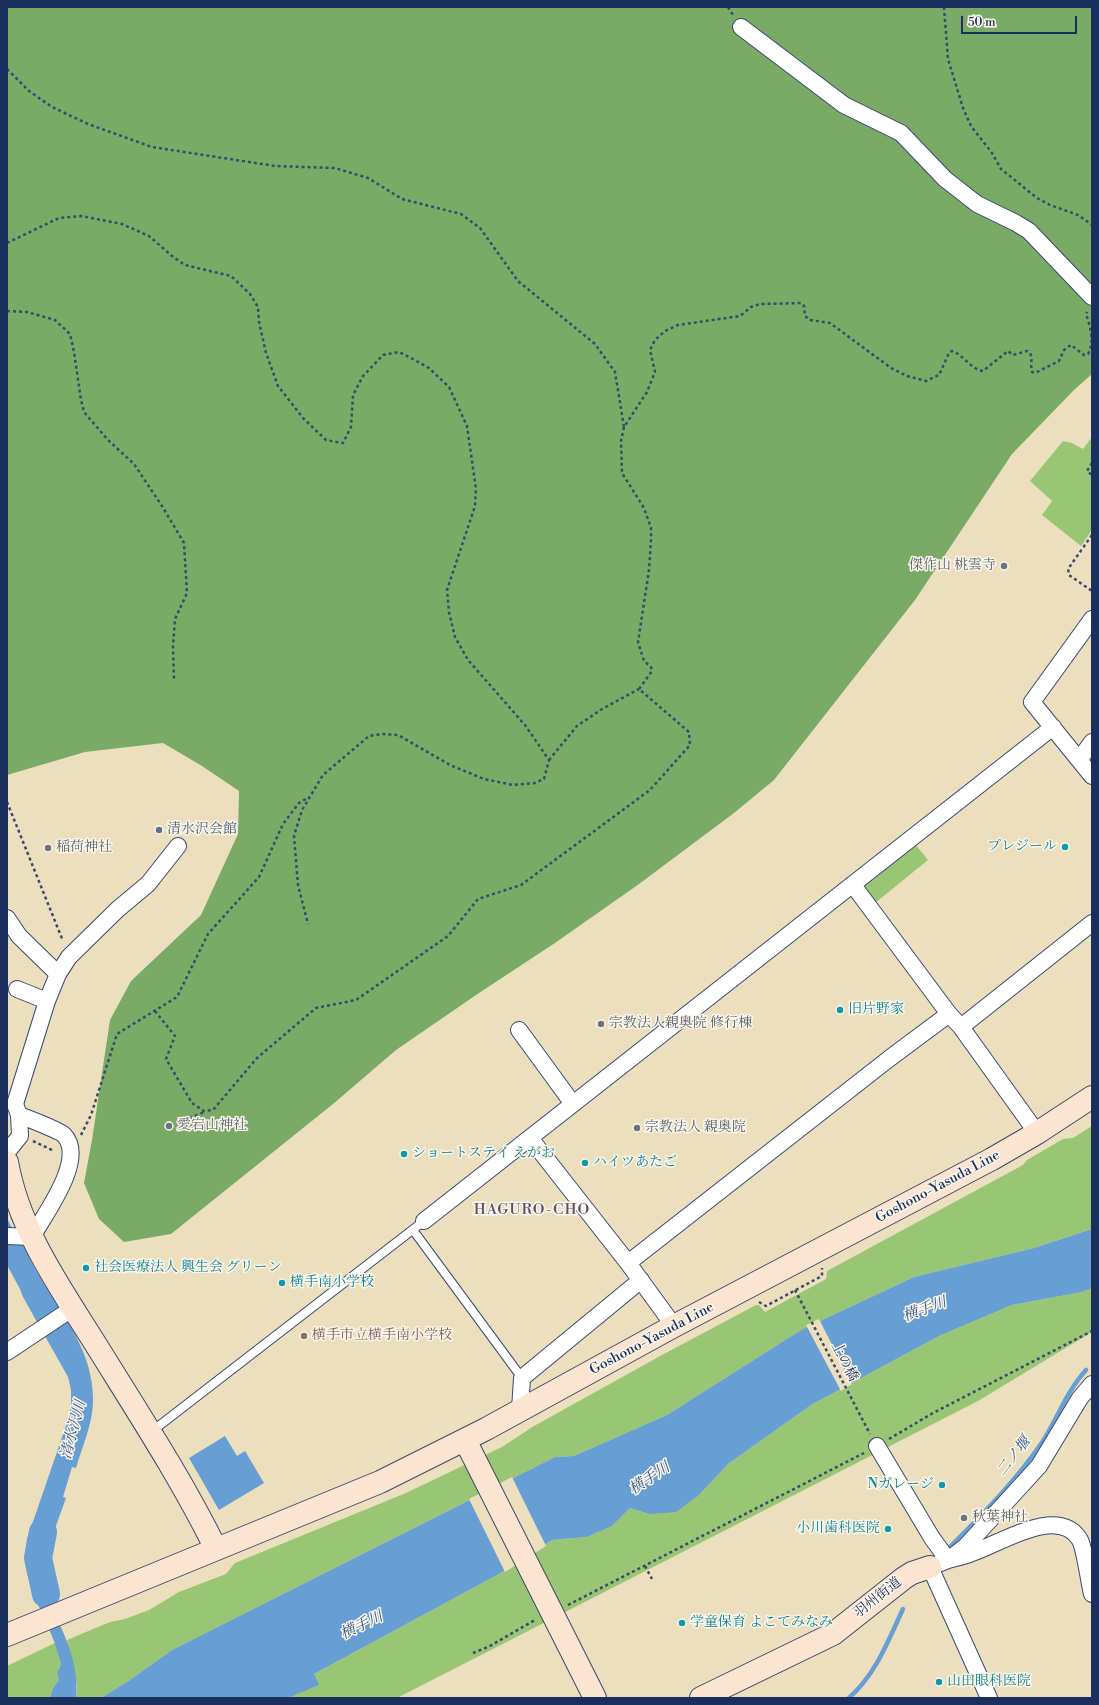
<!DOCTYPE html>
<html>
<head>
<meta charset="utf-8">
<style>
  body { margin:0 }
  #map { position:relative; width:1099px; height:1705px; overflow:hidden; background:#ecdfbd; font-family:"Libre Bodoni",serif }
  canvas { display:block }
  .frame { position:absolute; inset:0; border:8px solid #1b2f5e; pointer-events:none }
  .scale { position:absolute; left:961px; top:16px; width:116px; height:18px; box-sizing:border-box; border:2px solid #1b2f5e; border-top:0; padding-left:5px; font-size:12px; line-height:14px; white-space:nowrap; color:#1b2f5e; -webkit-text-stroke:3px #fbf7ec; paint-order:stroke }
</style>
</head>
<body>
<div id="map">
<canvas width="1099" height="1705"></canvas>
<div class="frame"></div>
<div class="scale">50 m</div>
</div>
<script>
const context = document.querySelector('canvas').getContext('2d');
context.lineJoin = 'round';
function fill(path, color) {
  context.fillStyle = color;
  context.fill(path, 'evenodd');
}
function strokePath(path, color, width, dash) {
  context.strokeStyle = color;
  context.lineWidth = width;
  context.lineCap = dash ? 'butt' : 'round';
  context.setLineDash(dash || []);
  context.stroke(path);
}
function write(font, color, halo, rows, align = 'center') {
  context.font = font + ' "Libre Bodoni","Noto Serif JP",serif';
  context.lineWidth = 3;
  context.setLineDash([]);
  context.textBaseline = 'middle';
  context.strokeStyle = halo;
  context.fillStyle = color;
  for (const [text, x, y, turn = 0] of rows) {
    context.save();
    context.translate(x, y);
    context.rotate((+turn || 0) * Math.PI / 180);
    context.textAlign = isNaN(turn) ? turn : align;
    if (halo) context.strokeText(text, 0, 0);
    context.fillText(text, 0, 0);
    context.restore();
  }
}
const green = new Path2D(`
  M1092 437V530L1081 546 1042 515 1052 501 1030 481 1063 441 1072 443 1083 449Z
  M915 844 928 860 875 903 863 887Z
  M1092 1126V1229L1034 1248 914 1277 801 1330 667 1415 574 1456 555 1457 172 1650 130 1680 101 1698H76L77 1686 67 1640 110 1622 125 1619 149 1610 179 1592 226 1574 235 1563 406 1493 502 1447 534 1426 662 1355 756 1305H759L765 1312 826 1279 827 1271 1023 1165 1027 1160 1063 1139 1073 1138Z
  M1092 1288V1332L978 1401 397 1698H288L318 1685 314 1674 497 1575 552 1540 587 1537 612 1526 630 1508 649 1514 699 1495 728 1464 811 1405 939 1336 1012 1305 1082 1292Z
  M55 1643 59 1652 61 1665 57 1672 59 1680 53 1688 50 1698H7V1666Z`);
const forest = new Path2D(`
  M7 7H1092V374L1074 390 1012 454 915 600 774 780 734 813 639 884 555 943 479 993 396 1050 333 1104 171 1234 124 1242 99 1219 84 1183 92 1140 110 1020 131 981 201 915 238 834 239 791 202 766 163 743 85 752 7 775Z`);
const water = new Path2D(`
  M7 1218C12 1230 20 1239 26 1250 30 1259 34 1268 40 1277 63 1315 94 1353 93 1401 93 1423 82 1447 76 1468L72 1467 63 1497 66 1498 44 1559 43 1568 35 1569 37 1582 42 1589C59 1623 80 1658 76 1698H50L53 1688 59 1680 57 1672 61 1665C53 1622 18 1585 27 1539L68 1420 71 1405V1390L68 1377 23 1297 20 1289 7 1265Z
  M1092 1229V1288L1082 1292 1012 1305 939 1336 811 1405 728 1464 699 1495 676 1512 649 1514 630 1508 612 1526 587 1537 552 1540 497 1575 314 1674 319 1685 288 1698H101L130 1680 172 1650 555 1457 574 1456 667 1415 801 1330 914 1277 1034 1248Z
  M225 1436 237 1456 245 1451 264 1483 219 1510 189 1458Z`);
const pier = new Path2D(`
  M819 1319 852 1384 841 1391 806 1325Z
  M512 1477 546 1546 505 1572 469 1499Z`);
const stream = new Path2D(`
  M948 1549C982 1515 1016 1481 1043 1441 1058 1417 1067 1391 1086 1370
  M849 1698C876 1674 888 1641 903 1609`);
const river = new Path2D(`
  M43 1532 38 1558 46 1594`);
const path = new Path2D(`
  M728 7 733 15
  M944 7 948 59 963 108 971 126 992 153 1001 169 1037 198 1050 205 1078 215 1092 225
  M7 69 29 91 52 107 88 124 152 147 275 166 335 168 368 178 402 199 461 214 480 228 518 281 595 344 615 372 624 427
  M7 243 59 218 81 216 122 224 149 236 172 256 185 265 231 276 250 294 258 307 259 322 266 353 278 386 303 418 326 440 343 443 351 427 353 395 363 376 383 355 399 352 411 358 429 368 449 387 467 426 476 489 475 506 447 590 449 612 455 637 468 660 525 725 549 760 544 779 535 783 513 785 484 779 450 765 398 735 382 734 369 736 323 775 302 810 294 836 298 885 308 924
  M7 311 27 312 55 320 70 334 74 352 81 400 84 412 108 440 134 464 162 506 184 543 187 593 175 619 173 647 174 679
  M1092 463 1087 471 1092 475
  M1092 535 1068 569 1069 575 1092 591
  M549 760 577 726 602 709 639 689
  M7 802 63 941
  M155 1011 175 1036 166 1059 192 1103 204 1111 213 1110 257 1058 316 1008 356 1000 448 936 478 899 521 885 650 790 690 745 689 732 639 689 652 671 651 667 644 661 638 642 649 570 651 540V528L644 508 622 473 621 441 624 427 647 392 655 372 650 350 655 340 665 331 678 325 740 316 751 307 760 304 801 303 804 306 805 316 810 320 830 323 891 368 907 376 926 381 939 375 949 353 952 351C964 355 970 369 983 371L1008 351 1013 355 1027 351 1030 353C1033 359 1030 365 1032 372L1035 373 1059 361 1064 350 1071 345 1084 355 1088 354C1095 341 1090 326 1086 314L1087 312
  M184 1121 204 1112
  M81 1135 91 1115 117 1034 177 997 208 934 259 877 283 824 299 803 309 797
  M33 1141 54 1151
  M795 1290 870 1434
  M759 1302 766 1306 822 1276V1268
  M889 1439 933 1413 1092 1331
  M645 1566 652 1579
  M568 1605 864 1453
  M473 1653 488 1647 535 1620`);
const lane = new Path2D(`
  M413 1230 522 1378
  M151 1432 424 1221`);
const street = new Path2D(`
  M741 27 844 105 901 133 945 179 977 204 1016 223 1029 231 1092 297
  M1092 619 1032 702 1092 776
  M1079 760 1092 742
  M853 885 949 1014 961 1027 1037 1133
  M7 918 19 936 58 974
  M17 989 47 1001
  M961 1027 1092 923
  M519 1030 573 1104
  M530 1138 628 1263 674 1326
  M7 1152 20 1136 19 1115 15 1104 47 1001 58 974 69 957 118 909 148 884 178 846
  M424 1221 1053 727
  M7 1236 32 1237C44 1215 87 1159 64 1135 60 1131 27 1118 19 1115
  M628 1263 890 1058 949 1014
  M7 1352 73 1308
  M520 1410 522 1378 641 1280
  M877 1446 932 1538 948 1560C956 1558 964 1556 972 1553 999 1544 1059 1504 1080 1540 1085 1550 1089 1582 1092 1594
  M989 1698 930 1567 948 1560 966 1546 1039 1466 1080 1398 1092 1384`);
const secondary = new Path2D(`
  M7 1162C19 1231 62 1290 98 1348 139 1414 182 1480 216 1549
  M465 1440 595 1698
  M7 1635 380 1482 486 1429 674 1326 992 1159 1037 1133 1092 1097
  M701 1698 833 1634 904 1578 912 1573 930 1567`);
const markers = [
  [1004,566,4,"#6b7280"],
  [159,830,4,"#5c6f8a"],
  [1065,847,4,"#0f9aa8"],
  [48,848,4,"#6b7280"],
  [840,1010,4,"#0f9aa8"],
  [601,1024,4,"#6b7280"],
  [169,1126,4,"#6b7280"],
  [637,1128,4,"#6b7280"],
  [404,1154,4,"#0f9aa8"],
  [585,1163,4,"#0f9aa8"],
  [86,1268,4,"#0f9aa8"],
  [282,1283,4,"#0f9aa8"],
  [304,1336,4,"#8d6e63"],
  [942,1485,4,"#0f9aa8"],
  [964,1518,4,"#6b7280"],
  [888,1529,4,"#0f9aa8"],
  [682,1623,4,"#0f9aa8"],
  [939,1682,4,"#0f9aa8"]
];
const worshipNames = [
  ["傑作山 桃雲寺",996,566,"right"],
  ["稲荷神社",56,848],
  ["宗教法人親奥院 修行棟",609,1024],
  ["愛宕山神社",177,1126],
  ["宗教法人 親奥院",645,1128],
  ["秋葉神社",972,1518]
];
const serviceNames = [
  ["清水沢会館",167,830]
];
const cultureNames = [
  ["プレジール",1057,847,"right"],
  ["旧片野家",848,1010],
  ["ショートステイ えがお",412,1154],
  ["ハイツあたご",593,1163],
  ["社会医療法人 興生会 グリーン",94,1268],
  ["横手南小学校",290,1283],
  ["Nガレージ",934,1485,"right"],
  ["小川歯科医院",880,1529,"right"],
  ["学童保育 よこてみなみ",690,1623],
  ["山田眼科医院",947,1682]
];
const streetNames = [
  ["Goshono-Yasuda Line",938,1187,-28],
  ["Goshono-Yasuda Line",652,1339,-28],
  ["上の橋",844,1362,63],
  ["羽州街道",878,1598,-38]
];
const educationNames = [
  ["横手市立横手南小学校",312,1336]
];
const neighbourhoodNames = [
  ["HAGURO-CHO",532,1210]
];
const waterNames = [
  ["横手川",925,1310,-20],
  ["清水沢川",74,1430,-75],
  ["二ノ堰",1014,1457,-52],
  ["横手川",650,1479,-34],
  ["横手川",362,1626,-26]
];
fill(green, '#98c674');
fill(forest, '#7aab66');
fill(water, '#679ed4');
fill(pier, '#ecdfbd');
strokePath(stream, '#679ed4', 4.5);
strokePath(river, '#679ed4', 28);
strokePath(lane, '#3a496c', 10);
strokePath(street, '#3a496c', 18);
strokePath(secondary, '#3a496c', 24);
strokePath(path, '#3a496c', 2.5, [3, 3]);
strokePath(lane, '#fff', 8);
strokePath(street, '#fff', 16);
strokePath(secondary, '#fce5d0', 22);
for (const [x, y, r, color] of markers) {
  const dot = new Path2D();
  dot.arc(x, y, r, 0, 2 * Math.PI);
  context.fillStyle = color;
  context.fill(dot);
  strokePath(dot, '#fbf7ec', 1.5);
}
write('14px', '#5b616d', '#fbf7ec', worshipNames, 'left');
write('14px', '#4e5e75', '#fbf7ec', serviceNames, 'left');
write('14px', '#0d838f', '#fbf7ec', cultureNames, 'left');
write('14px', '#1b2f5e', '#fbf7ec', streetNames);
write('14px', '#785e54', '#fbf7ec', educationNames, 'left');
context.letterSpacing = '1px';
write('15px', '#5a526c', '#fbf7ec', neighbourhoodNames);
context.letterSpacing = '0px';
write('italic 15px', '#365687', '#fbf7ec', waterNames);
</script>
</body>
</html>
